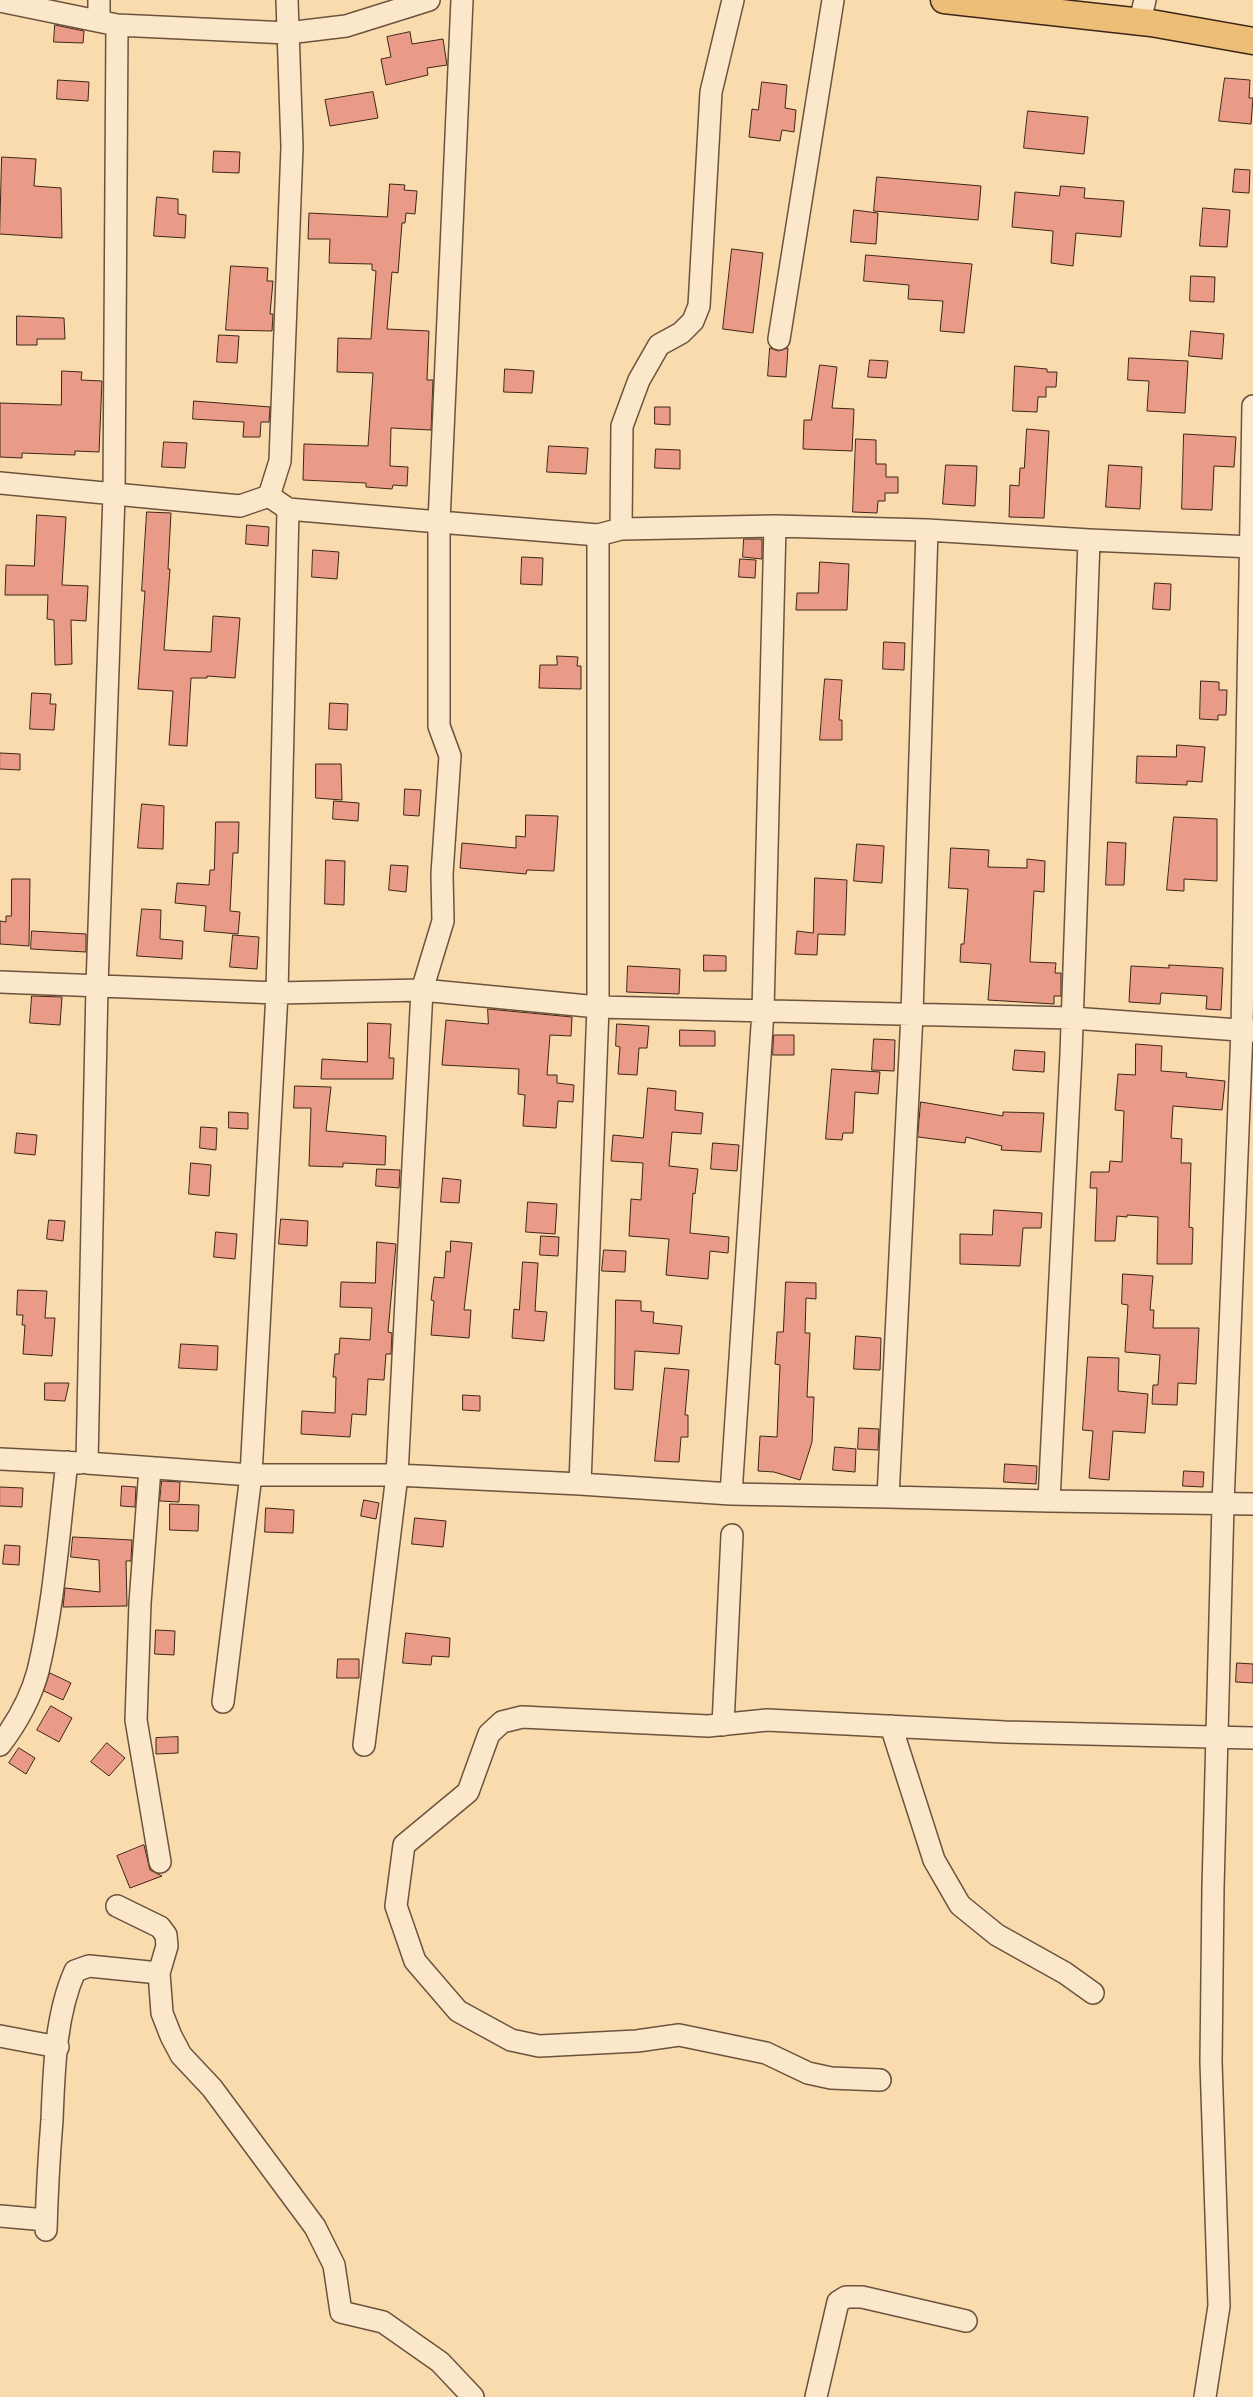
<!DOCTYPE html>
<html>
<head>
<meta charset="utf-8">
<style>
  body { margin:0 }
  canvas { display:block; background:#f9dbae }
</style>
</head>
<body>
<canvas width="1253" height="2397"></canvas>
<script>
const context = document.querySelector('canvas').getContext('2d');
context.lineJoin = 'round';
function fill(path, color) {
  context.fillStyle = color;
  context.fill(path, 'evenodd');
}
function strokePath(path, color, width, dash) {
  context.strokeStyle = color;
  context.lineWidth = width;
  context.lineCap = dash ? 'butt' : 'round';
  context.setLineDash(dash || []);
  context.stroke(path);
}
const building = new Path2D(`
  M55 25 84 31 83 43 54 42Z
  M410 32 412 44 443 39 447 65 427 68 428 75 386 85 381 59 391 57 387 37Z
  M1225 78 1250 80 1249 98H1253L1251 124 1219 121Z
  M58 80 89 82 88 101 57 99Z
  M762 82 787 85 785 108 796 110 794 132 782 130 780 141 749 137 752 109 758 110Z
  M373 92 378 118 330 126 325 100Z
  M1028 111 1088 117 1084 154 1024 148Z
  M214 151 240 152 239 173 213 172Z
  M2 157 36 159 34 186 61 188 62 238 0 234Z
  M1235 169 1250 170 1249 193 1233 192Z
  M877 177 981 186 978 220 874 211Z
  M390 184 405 185 404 190 417 191 415 214 406 213 405 223H402L398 273 392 272 387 329 429 331 427 380H433L431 430 391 428 390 466 408 467 407 486 393 485 392 489 366 487V483L303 480 304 444 368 446 373 373 337 372 338 338 371 339 376 271 372 270V264L329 263 330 239H308L309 213 387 217Z
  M1061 186 1085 188 1084 198 1124 201 1121 237 1076 233 1073 266 1051 263 1053 231 1012 227 1015 192 1059 196Z
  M157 197 178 199V214L186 215 185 238 154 236Z
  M1203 208 1230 210 1227 247 1200 246Z
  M854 210 878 213 876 244 851 242Z
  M732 249 763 253 753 333 723 329Z
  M866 255 972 264 964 333 940 331 943 301 908 299 909 285 864 281Z
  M231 266 268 268 267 281H273L270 314H273L272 331 226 330Z
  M1191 276 1215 277 1214 302 1190 301Z
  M17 316 64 318 65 339H37V345H17Z
  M1191 331 1224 334 1222 359 1189 356Z
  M219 335 239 336 237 363 217 362Z
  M770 348 778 351 788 348 786 377 768 376Z
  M1129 358 1188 361 1185 413 1147 411 1149 381 1128 380Z
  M870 360 888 361 886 378 868 377Z
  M820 365 837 367 832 408 854 409 852 451 803 449 804 420H811Z
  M1015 366 1047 369V372H1057L1056 387H1046V397H1038L1037 412 1013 411Z
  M505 369 534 371 532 393 504 392Z
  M62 371 82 372 81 380 102 381 99 452 75 451V455L22 453V458L0 457V403L61 405Z
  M194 401 270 407 269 422H261L260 437H243L244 422 193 419Z
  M655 407H670V425L655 424Z
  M1027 429 1049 431 1044 518 1009 517 1010 485 1019 486 1020 468H1024Z
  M1184 434 1236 437 1234 467 1214 466 1212 510 1182 509Z
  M856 439 876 440V464H886V477H898V493H885V501H878L877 513 853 512Z
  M164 442 187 443 185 468 162 467Z
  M549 446 588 448 586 474 547 472Z
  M656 449 680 450V469L655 468Z
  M946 465 977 466 975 506 943 504Z
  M1109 465 1142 467 1140 509 1106 507Z
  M147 512 171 513 168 569H170L164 650 211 652 213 616 240 618 235 678 207 676V678H191L187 746 169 745 173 691 138 689 145 591H142Z
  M37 515 66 517 62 585 88 586 86 621 71 620 72 664 55 665 54 620 47 619 48 595H5L6 565 34 566Z
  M247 525 269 527 268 546 246 544Z
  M744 539H762V559L743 557Z
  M313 550 339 552 337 579 312 577Z
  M522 557 543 558 542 585 521 584Z
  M740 559 756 560 755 578 739 577Z
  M820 562 849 564 847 610H796L797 593H818Z
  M1155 583 1171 584 1170 610 1153 609Z
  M884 642 905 643 904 670 883 669Z
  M557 656 578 657 577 666H581V689L539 688 540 665H557Z
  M825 679 842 680 839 720H842V740H820Z
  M1201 681 1219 682V690H1227L1226 715H1218V720L1200 719Z
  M32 693 51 694 50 704H56L54 730 30 729Z
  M330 703 348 704 347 730 329 729Z
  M1177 745 1205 747 1202 782 1187 781V785L1136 783 1137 756 1176 757Z
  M0 753 20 754V770L0 769Z
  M316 764H341L342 800 316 798Z
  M405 789 421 790 419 816 404 815Z
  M334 801 359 803 358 821 333 819Z
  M142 804 164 806 163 849 138 848Z
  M526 815 558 816 554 871 527 870 526 874 460 868 462 843 516 848V836L525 837Z
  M1174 817 1217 819V881L1184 879V891L1167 890Z
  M216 822H239L238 853H233L230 911 240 912 238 934 204 931 206 906 175 903 177 883 209 885 210 870H214Z
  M1108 842 1126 843 1124 885H1106Z
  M857 844 884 846 882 883 854 881Z
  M951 848 989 850 988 867 1027 868V859L1045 861 1044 892 1034 891 1030 962 1056 963 1055 973H1061V996H1054V1004L988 1000 991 964 960 962 961 944H964L968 889 949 888Z
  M326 860 345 861 344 905 325 904Z
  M391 865 408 866 406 892 389 890Z
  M815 878 847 880 845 935 818 934 817 955 795 954 797 931 813 933Z
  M12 879H30L29 946 0 944V921L6 922V916H11Z
  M142 909 161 910 160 939 183 941 182 959 137 956Z
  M32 931 86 934V952L31 949Z
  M233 935 259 937 257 969 230 967Z
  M704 955 726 956V971H704Z
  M1169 965 1223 968 1221 1010 1206 1009 1207 996 1161 993 1160 1004 1129 1002 1131 966 1169 968Z
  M628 966 680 969 679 994 627 992Z
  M32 996 62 997 60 1025 30 1023Z
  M488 1009 572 1017 571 1036 550 1035 547 1075H557V1083L574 1085 573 1102 558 1101 556 1128 523 1126 525 1095 518 1094 519 1069 442 1065 446 1020 488 1024Z
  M368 1023 391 1024 389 1058H394L393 1079H321L322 1059 367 1062Z
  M617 1024 649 1026 647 1048H639L637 1075 618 1074 620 1047 616 1046Z
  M680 1030 715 1031V1046H680Z
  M774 1035H794V1055H773Z
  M874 1039 895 1040 894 1071 872 1070Z
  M1136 1044 1162 1046 1161 1071 1187 1073 1186 1077 1225 1081 1222 1110 1173 1106 1171 1138 1182 1139 1181 1163H1191L1189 1227 1193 1228 1192 1264H1157L1158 1217 1127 1215V1217L1117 1216 1115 1241H1095L1097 1188H1090L1091 1172H1109L1110 1161 1122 1162 1124 1111 1115 1110 1118 1074 1135 1075Z
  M1015 1050 1045 1052 1044 1072 1013 1070Z
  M832 1069 880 1072 878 1094 855 1092 853 1133H843L842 1140 826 1139Z
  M295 1086 331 1087 326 1131 386 1136 385 1165 343 1163V1167L309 1166 311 1108H294Z
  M648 1088 676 1091 675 1110 703 1113 701 1134 672 1132 669 1166 698 1169 695 1194 693 1193 690 1233 729 1237 728 1253 710 1251 708 1279 666 1275 669 1239 629 1236 631 1199 641 1200 643 1163 611 1161 613 1135 643 1138Z
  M921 1102 1003 1116V1112L1044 1113 1041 1152 1001 1150 1002 1146 966 1137 965 1143 918 1137Z
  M229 1112 248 1113V1129L229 1128Z
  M201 1127 217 1128 216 1150 200 1148Z
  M17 1133 37 1135 35 1155 15 1153Z
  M713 1143 739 1145 737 1171 711 1169Z
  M191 1163 211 1165 209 1196 189 1194Z
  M377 1169 400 1170 399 1188 376 1186Z
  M443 1178 461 1180 459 1203 441 1202Z
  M528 1202 557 1204 555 1234 526 1232Z
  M994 1210 1042 1213 1041 1228H1023L1020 1266 960 1264V1234L992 1235Z
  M281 1219 308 1221 307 1246 279 1244Z
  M49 1220 65 1221 63 1241 47 1239Z
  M216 1232 237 1234 235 1259 214 1257Z
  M541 1236 559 1237 558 1256 540 1255Z
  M451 1241 472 1243 464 1310H471L469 1338 431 1335 434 1301 431 1300 434 1277 444 1278 446 1251 450 1252Z
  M377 1242 396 1244 388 1332 392 1333 391 1354H386L384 1380 368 1379 366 1415 352 1414 350 1437 301 1434 302 1411 335 1413 336 1377H333L335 1354H339L340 1338 370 1340 372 1308 340 1307 341 1282 375 1283Z
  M604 1250 626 1251 625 1272 602 1271Z
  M523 1262 538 1263 535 1311 547 1312 544 1341 512 1338 514 1309 519 1310Z
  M1123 1274 1153 1276 1150 1310H1154L1153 1328H1199L1196 1384 1178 1383 1177 1405 1152 1404 1153 1385H1158L1160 1355 1125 1352 1128 1305 1122 1304Z
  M786 1282 816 1283V1299L806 1298 805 1333H810L807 1397H814L812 1442 800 1480 774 1472 758 1471 760 1436 777 1437 780 1365 775 1364 777 1332H783Z
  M18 1290 47 1291 45 1318H55L52 1356 23 1354 25 1325H22L23 1315H17Z
  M616 1300 641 1301V1311L654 1312 653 1323 682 1326 679 1354 635 1351 633 1390 615 1389Z
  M856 1336 881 1338 880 1370 854 1369Z
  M181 1344 218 1346 217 1370 179 1368Z
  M1088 1357 1119 1358 1118 1391 1148 1394 1145 1433 1113 1431 1109 1480 1089 1478 1093 1431 1083 1430Z
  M665 1368 689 1370 685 1415H688V1437H681L679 1462 655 1461Z
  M45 1383H69L65 1401 45 1400Z
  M463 1395 480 1396V1411L463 1410Z
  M859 1428 879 1429 878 1450 858 1449Z
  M835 1447 856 1449 855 1472 833 1470Z
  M1005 1464 1037 1466 1036 1484 1004 1482Z
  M1184 1471 1204 1472 1203 1487 1183 1486Z
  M162 1481 180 1482 179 1502 160 1501Z
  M122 1486 136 1487 135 1507 121 1506Z
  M0 1487 23 1488 22 1507 0 1506Z
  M364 1500 379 1503 376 1519 361 1516Z
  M170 1504 199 1505 198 1531 170 1530Z
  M266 1508 294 1510 293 1533 265 1532Z
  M415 1518 446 1521 443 1547 412 1544Z
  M73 1537 132 1540 131 1561H126L127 1606 63 1607 65 1588 100 1592 99 1560 71 1557Z
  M5 1545 20 1546 19 1565 3 1564Z
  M156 1630 175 1631 174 1655 155 1654Z
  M406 1633 450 1638 449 1657 432 1656 431 1665 403 1663Z
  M338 1659H359V1678H337Z
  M1237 1663 1253 1664V1683L1236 1682Z
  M50 1673 71 1683 63 1700 44 1691Z
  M51 1706 72 1718 59 1742 37 1730Z
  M178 1737V1753L156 1754V1738Z
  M107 1743 125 1758 109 1776 91 1762Z
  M19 1748 35 1758 26 1774 9 1763Z
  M144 1845 150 1870 162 1876 130 1888 117 1856Z`);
const minor = new Path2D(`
  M99 0V21
  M462 0 439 522 598 535V1007L580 1484 731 1494
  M0 1 117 25 288 33 346 26 429 0
  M1140 21 1145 0
  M117 25 114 495 97 986 87 1463 251 1475 223 1702
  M779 339 833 0
  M0 483 240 506 269 496 280 461 292 147 287 0
  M269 496 288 509 277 993 251 1475H397L364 1745
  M288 509 439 522V726L450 756 442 874 443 921 422 990 397 1475 580 1484
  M775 526 763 1011 731 1494 888 1497
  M621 529 622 426 639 380 659 345 681 333 693 321 699 306 711 92 733 0
  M927 530 912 1014 888 1497 1049 1501
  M598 535 621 529 775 526 927 530 1089 540 1253 547
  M1089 540 1071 1054 1049 1501 1253 1504
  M0 982 277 993 422 990 598 1007 1072 1018 1253 1031
  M0 1459 80 1463
  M150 1468 140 1603 136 1720 160 1862
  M723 1725 732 1535
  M891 1726 934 1860 960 1905 997 1935 1065 1973 1093 1993
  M0 1745C16 1724 31 1697 38 1671 54 1605 59 1529 67 1462
  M117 1906 160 1927 166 1935 167 1946 159 1973 162 2013 171 2036 181 2055 212 2088 315 2227 334 2265 341 2312 383 2322 440 2362 473 2397
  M0 2036 58 2047
  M880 2080 831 2078 808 2073 766 2053 679 2035 637 2041 539 2046 511 2040 458 2011 415 1961 396 1906 404 1845 468 1792 489 1734 502 1722 522 1717 708 1726 767 1720 1005 1732 1253 1738
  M0 2216 46 2220
  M46 2230C47 2193 49 2157 52 2120 54 2071 55 2016 75 1971L89 1966 159 1973
  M816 2397 838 2302 846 2297H862L966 2321
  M1205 2397 1219 2306 1211 2062 1213 1888 1223 1504 1242 1030 1253 406`);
const major = new Path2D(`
  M944 0 1151 23 1253 41`);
fill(building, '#e99b88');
strokePath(building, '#3d2617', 1);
strokePath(minor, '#6c533d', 24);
strokePath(major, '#3d2617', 29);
strokePath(minor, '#fbe8ca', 21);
strokePath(major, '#ecbe77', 26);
</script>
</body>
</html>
